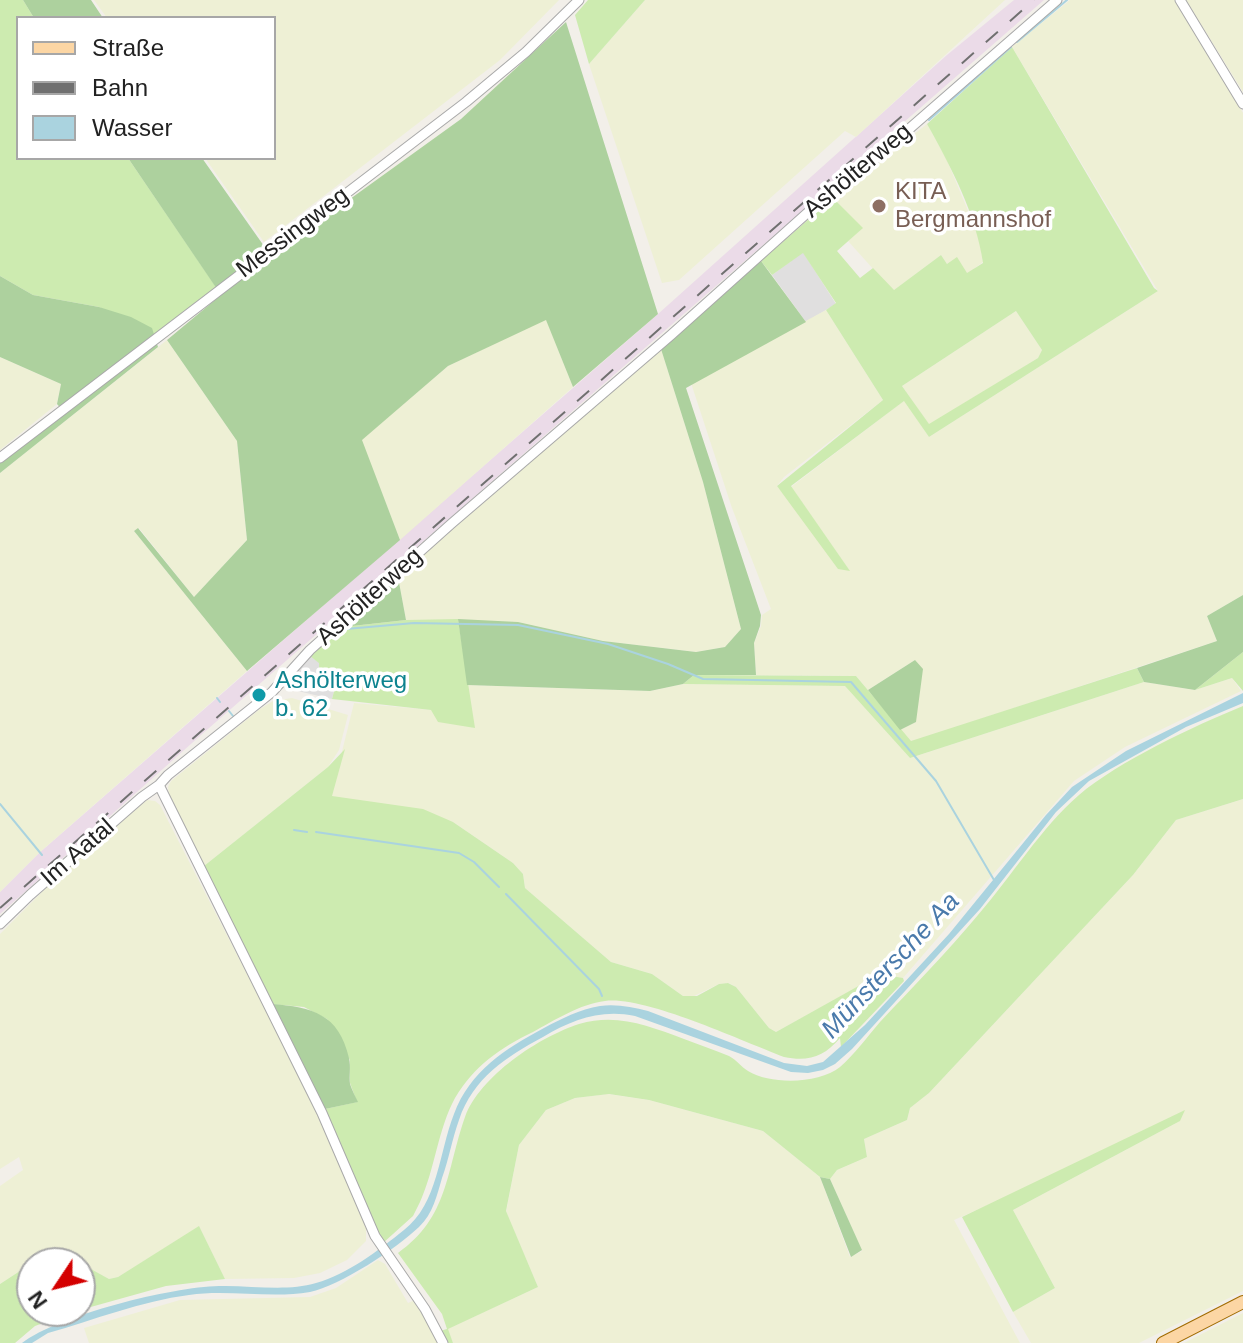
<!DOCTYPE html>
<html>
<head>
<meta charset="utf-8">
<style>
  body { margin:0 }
  #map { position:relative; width:1243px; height:1343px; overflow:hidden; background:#f2efe9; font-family:Arial,sans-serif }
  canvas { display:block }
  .legend { position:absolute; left:16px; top:16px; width:260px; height:144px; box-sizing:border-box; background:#fff; border:2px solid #a7a7a7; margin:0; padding:10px 14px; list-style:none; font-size:24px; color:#222 }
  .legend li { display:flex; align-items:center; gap:16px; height:40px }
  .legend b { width:40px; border:2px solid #a7a7a7 }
  .north { position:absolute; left:16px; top:1247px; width:80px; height:80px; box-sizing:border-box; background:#fff; border:2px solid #a7a7a7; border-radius:50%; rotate:235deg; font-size:22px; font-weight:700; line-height:32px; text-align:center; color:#222 }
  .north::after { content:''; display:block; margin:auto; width:28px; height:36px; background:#d40000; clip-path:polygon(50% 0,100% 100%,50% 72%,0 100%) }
</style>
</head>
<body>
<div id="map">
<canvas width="1243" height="1343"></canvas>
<ul class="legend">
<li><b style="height:10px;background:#fcd6a4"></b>Straße</li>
<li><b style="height:10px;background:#707070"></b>Bahn</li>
<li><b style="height:22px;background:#aad3df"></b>Wasser</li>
</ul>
<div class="north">N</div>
</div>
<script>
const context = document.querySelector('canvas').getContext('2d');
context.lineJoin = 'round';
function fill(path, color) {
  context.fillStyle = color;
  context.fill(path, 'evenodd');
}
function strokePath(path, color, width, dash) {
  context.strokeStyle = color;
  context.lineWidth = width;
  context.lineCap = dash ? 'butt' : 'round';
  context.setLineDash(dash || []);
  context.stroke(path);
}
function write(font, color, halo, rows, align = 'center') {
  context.font = font + ' Arial,sans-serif';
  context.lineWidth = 7;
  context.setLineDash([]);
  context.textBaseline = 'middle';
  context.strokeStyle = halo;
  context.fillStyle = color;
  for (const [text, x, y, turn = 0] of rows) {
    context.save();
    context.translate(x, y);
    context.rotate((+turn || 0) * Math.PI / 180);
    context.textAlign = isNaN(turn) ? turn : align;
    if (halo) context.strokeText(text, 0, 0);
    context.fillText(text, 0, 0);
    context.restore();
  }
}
const residential = new Path2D(`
  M803 252 836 304 806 322 772 275Z
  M310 656 338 675 332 699 289 689 286 685Z`);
const industrial = new Path2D(`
  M1014 0H1044L201 735 0 914V892L39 853 658 314 947 55Z`);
const farmland = new Path2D(`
  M94 0H559L500 60 264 242 205 158H274V18H107Z
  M645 0H1005L856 137 845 131 679 280 662 283 589 64Z
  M1070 0H1175L1243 113V595L1207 616 1217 641 911 742 900 730 916 722 915 660 868 690 856 676 756 675 754 643 761 626 762 615 771 609 732 508 691 383 826 310 883 400 784 477 777 486 849 570 791 487 905 400 929 437 1158 291 1012 47Z
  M1186 0H1243V92Z
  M927 124 946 158 979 237 983 262 967 274 947 264 941 255 893 291 848 241 862 228 833 198Z
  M1016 311 1042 350 1038 358 929 425 902 386Z
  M546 319 573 387 400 540 361 440 448 366Z
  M167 340 237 441 247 540 194 597 139 528 134 531 247 671 39 853 0 892V473Z
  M661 349 703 482 741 629 725 647 696 652 603 641 518 622 406 620 398 577Z
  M0 357 61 384 57 404 0 450Z
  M1232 678 1241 691 1125 747 1074 781 903 978 880 975 776 1032 769 1028 736 987 729 983 719 984 690 998 683 996 652 974 611 962 525 888 523 874 513 863 453 822 331 796 354 703 432 710 474 728 467 685 650 691 683 684 845 686 910 758 1144 682 1195 690Z
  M292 698 348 715 339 750 328 767 204 866 169 794 168 787 171 781 260 709 273 701Z
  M1243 799V1291L1139 1343H1031L1013 1312 1055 1288 1013 1210 1180 1121 954 1220 1020 1343H453L447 1329 538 1287 506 1212 519 1145 546 1110 575 1098 608 1094 649 1100 763 1131 820 1177 850 1257 862 1251 830 1179 837 1170 867 1157 864 1139 907 1120 910 1108 929 1093 1133 875 1176 820Z
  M147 800 155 801 160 805 305 1087 361 1213 366 1228V1241L347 1260 320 1273 294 1278 225 1279 199 1227 118 1277 109 1279 75 1261 32 1263V1267H26L0 1284V1186L23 1170 19 1157 0 1169V934L49 885Z
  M378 1260 385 1264 408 1303 415 1300 440 1343H89L84 1328 180 1300 310 1297 336 1288Z
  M1243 1313V1343H1184Z`);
const grass = new Path2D(`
  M0 0H23L34 18H18V158H128L216 287 153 335 99 307 33 295 0 276Z
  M588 0H645L589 64 575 15Z
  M1012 47 1154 288 1158 291 929 437 904 401 791 486 850 571 838 569 777 486 883 400 826 310 836 303 803 253 772 275 761 261 833 198 863 228 837 251 860 278 873 268 894 290 941 255 947 264 957 257 967 273 983 263C976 214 951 167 927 124ZM1016 311 1042 350 1038 358 929 424 902 386Z
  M458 619 475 728 438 722 431 710 332 699 338 676 319 670V663L310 656 343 627 406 620Z
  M1243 652V691L1232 678 1195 690Z
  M1137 668 1144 682 910 758 845 686 683 684 694 675 856 676 911 741Z
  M1243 706V799L1176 820 1133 875 929 1093 910 1108 907 1120 864 1139 867 1157 837 1170 830 1179 820 1177 763 1131 649 1100 609 1094 575 1098 546 1110 519 1145 506 1211 538 1287 448 1329 453 1343H446L440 1331 447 1329 442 1314 398 1253C449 1217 446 1171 465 1117 480 1076 539 1037 579 1024 618 1013 648 1026 684 1039 699 1045 715 1050 729 1056 737 1060 741 1067 748 1071 771 1085 819 1084 840 1067 855 1054 867 1037 880 1022 913 987 947 952 978 915 1012 876 1040 829 1079 795 1119 761 1194 726 1243 706Z
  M345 749 332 796 423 809 453 822 513 863 523 874 525 888 611 962 652 974 683 996H697L719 984 728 983 736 987 769 1028 776 1032 880 974 903 978 904 981 841 1047 840 1038C824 1057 808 1062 784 1057 741 1041 646 996 605 1001 580 1004 555 1020 533 1032 500 1048 474 1066 455 1098 438 1129 435 1169 420 1202L413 1216 383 1243 325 1109 357 1102 350 1083V1060L327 1019 304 1007 272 1004 204 866 328 767Z
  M1185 1110 1180 1121 1013 1210 1055 1288 1013 1312 962 1217Z
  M199 1226 225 1279 166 1286 80 1310V1263L109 1279 118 1277Z
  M26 1267H32V1311H76L35 1326 15 1343H0V1284Z`);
const forest = new Path2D(`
  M23 0H91L103 18H34Z
  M566 22 658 314 573 387 546 320 448 366 362 440 400 540 247 671 134 531 138 528 194 597 247 540 237 441 167 340 221 295 128 158H202L271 256 461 119Z
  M761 261 806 322 686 388 761 615 760 626 754 643 756 675H694L683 684 650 691 467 685 458 619 518 622 603 641 696 652 725 647 741 629 703 482 661 349Z
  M0 276 33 295 99 307 131 317 152 328 158 347 0 473V463L64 412 57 404 61 384 0 357Z
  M398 577 406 620 343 627Z
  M1243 595V652L1195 690 1144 682 1137 668 1217 641 1207 616Z
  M915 660 923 669 916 722 900 730 868 690Z
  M272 1004C312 1007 339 1014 349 1058 351 1067 349 1076 350 1084 352 1090 355 1096 358 1102L325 1109Z
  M820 1177 830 1179 862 1250 851 1257Z`);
const water = new Path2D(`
  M1243 693V703L1186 727 1089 781 1056 812 980 909 852 1049 835 1064 823 1070 808 1073 791 1072 635 1016C600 1009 572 1020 543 1037 506 1057 473 1078 459 1120 452 1139 449 1159 442 1178 437 1195 433 1214 419 1227 397 1248 340 1286 310 1292 271 1299 228 1289 189 1295 141 1301 94 1320 48 1333L32 1343H22C59 1315 171 1287 219 1286 250 1285 286 1292 316 1283 348 1274 379 1250 404 1230 438 1204 439 1152 454 1114 470 1071 505 1049 544 1028 561 1019 580 1009 600 1006 617 1004 632 1007 648 1011L784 1063 807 1066 823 1062 865 1025 949 934 1046 815 1072 787 1126 751Z`);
const stream = new Path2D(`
  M1017 42 1067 0
  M929 120 1011 47
  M346 629 414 623 518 625 608 644 668 664 703 679 851 682 936 781 994 880
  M217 698 220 702
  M229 711 233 716
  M0 804 42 855
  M294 830 307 832
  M316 832 459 853 474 862 499 887
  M506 894 599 989 602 996`);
const minor = new Path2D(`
  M1180 0 1243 104
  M0 458 466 102 526 52 579 0
  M159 785 322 1113 375 1236 425 1309 443 1343
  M0 924 30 895 142 797 159 785 168 775 272 692 310 650 451 524 671 335 834 189 870 163 1057 0`);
const major = new Path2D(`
  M1163 1343 1243 1302`);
const rail = new Path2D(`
  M0 908 1034 0`);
const markers = [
  [879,206,8,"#8d6e63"],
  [259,695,8,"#0f9aa8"]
];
const streetNames = [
  ["Ashölterweg",858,171,-40],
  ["Messingweg",293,233,-37],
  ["Ashölterweg",370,597,-42],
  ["Im Aatal",78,853,-41]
];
const educationNames = [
  ["KITA",895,192],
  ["Bergmannshof",895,220]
];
const cultureNames = [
  ["Ashölterweg",275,681],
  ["b. 62",275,709]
];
const waterNames = [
  ["Münstersche Aa",891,966,-47]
];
fill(residential, '#e0dfdf');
fill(industrial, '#ebdbe8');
fill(farmland, '#eef0d5');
fill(grass, '#cdebb0');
fill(forest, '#add19e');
fill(water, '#aad3df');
strokePath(stream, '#aad3df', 2);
strokePath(minor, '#a9a9a9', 11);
strokePath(major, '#a06b00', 14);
strokePath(minor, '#fff', 9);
strokePath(major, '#fcd6a4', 12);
strokePath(rail, '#707070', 2, [16, 16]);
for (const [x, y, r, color] of markers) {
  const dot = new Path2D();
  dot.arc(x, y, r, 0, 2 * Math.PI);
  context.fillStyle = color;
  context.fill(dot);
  strokePath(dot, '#fff', 3);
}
write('24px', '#222', '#fff', streetNames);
write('24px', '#785e54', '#fff', educationNames, 'left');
write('24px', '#0d838f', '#fff', cultureNames, 'left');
write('italic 26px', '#4a7aab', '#fff', waterNames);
</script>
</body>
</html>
